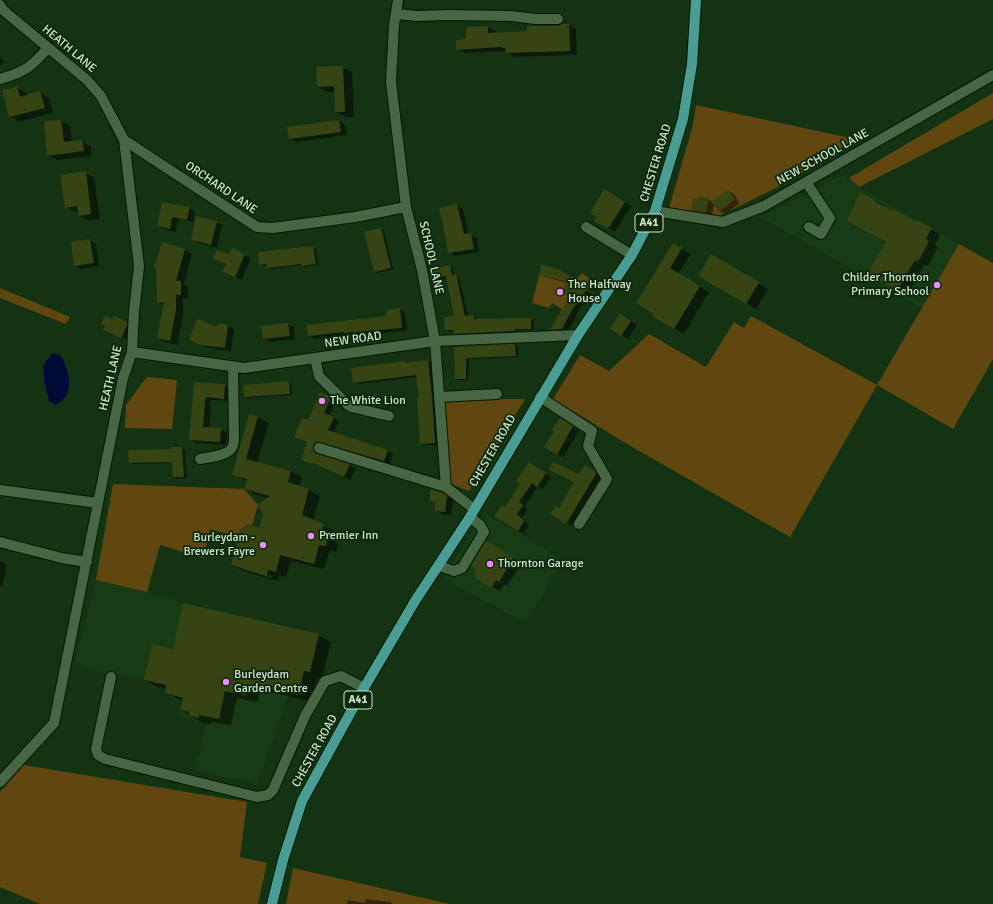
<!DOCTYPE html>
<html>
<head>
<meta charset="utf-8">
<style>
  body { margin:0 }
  canvas { display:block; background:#143313 }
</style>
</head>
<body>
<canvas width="993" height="904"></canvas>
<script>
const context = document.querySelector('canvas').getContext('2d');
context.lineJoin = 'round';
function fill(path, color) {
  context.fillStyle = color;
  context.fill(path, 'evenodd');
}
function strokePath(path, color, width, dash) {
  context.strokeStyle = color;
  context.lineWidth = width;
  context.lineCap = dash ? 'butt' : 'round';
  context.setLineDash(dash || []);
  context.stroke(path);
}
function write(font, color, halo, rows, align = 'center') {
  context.font = font + ' Signika,sans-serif';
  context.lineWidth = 3.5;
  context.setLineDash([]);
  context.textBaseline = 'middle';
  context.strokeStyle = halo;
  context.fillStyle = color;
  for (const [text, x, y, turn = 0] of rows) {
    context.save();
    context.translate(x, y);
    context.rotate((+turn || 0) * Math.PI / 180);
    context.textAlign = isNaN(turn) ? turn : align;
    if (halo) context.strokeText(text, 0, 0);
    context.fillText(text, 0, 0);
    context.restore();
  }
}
const built = new Path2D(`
  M843 175 859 187 993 263V359L953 429 922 308 760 217Z
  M484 512 562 560 526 623 443 579Z
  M96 580 147 592 183 603 319 634 310 672 301 683 298 695 289 693 258 784 195 771 206 723 179 716 183 698 165 693 166 685 93 670 75 663Z`);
const green = new Path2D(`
  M993 93V119L859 187 849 178Z
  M696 105 860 140 780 186 717 217 669 208 693 125Z
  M959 244 993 263V359L953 429 877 385 790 537 634 448 553 399 580 355 609 371 649 334 706 367 734 322 744 328 751 316 877 385Z
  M582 273 593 281 570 314 552 303 549 308 532 303 539 275 553 278 576 280Z
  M0 288 70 317 66 324 0 298Z
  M147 377 177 380 172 429 125 428 126 405Z
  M445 399H525L469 491 451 484Z
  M113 484 244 489 258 505 252 526 248 524 241 529 239 537 210 529 204 558 160 545 147 592 96 580Z
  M24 765 247 802 240 857 267 863 258 904H40L0 887V792Z
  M293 868 450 904H286Z`);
const water = new Path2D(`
  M52 353 61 356C70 373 76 395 55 405L49 401 44 380 43 366Z`);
const shadow = new Path2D(`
  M569 25 576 29 577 55 514 57 506 51 465 53 457 49 467 40 487 27 495 31V33L528 32Z
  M0 57 5 62 0 66Z
  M342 67 352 72 354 117H346L336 112 335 92H327L318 87Z
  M17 88 27 93V96L40 92 49 98 53 113 19 122 10 116 3 91Z
  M61 121 70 126 72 142 82 141 91 147 92 156 57 160 48 155 45 122Z
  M339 121 345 125 347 135 296 142 290 139Z
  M85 172 94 178 100 219 89 221 80 215 79 211 75 212 66 207Z
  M604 190 631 206 615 232 595 221Z
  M728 191 734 194 740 203 725 214 719 211 714 204 712 215 698 213 692 210 708 199 713 202Z
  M861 193 884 206 883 207 941 234 935 245 938 247 928 266 924 265 908 295 878 279 888 242Z
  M163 203 189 208 195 212 193 222 178 219 176 232 164 229 158 226Z
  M457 205 463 209 469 235 477 238 479 252 455 256 449 252Z
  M216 222 222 225 217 248 198 243 192 240Z
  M381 229 384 230 393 269 377 273 375 271Z
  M90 240 96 244 99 266 81 269 75 265Z
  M163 243 185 250 192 254 184 284 188 286V298L183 299V315L177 345 166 342 158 338 164 306 158 302Z
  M673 244 691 254 678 274 709 292 684 334 654 316Z
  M313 247 316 249 318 265 305 267 302 265 271 269 267 266H263L260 264Z
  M232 249 251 258 242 280 224 272 227 265 215 259 230 256Z
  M712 256 768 289 756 309 700 276Z
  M449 266 453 268 454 275 459 277 468 316H474L477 318V320L531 319 534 321V330H518V332L458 335 455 333V331L449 332 446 330 456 317 447 278 434 281 431 279 430 270Z
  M540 274 565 275 586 288 585 290 591 294 584 305 582 304 568 332H557L552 329 571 297 567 283 545 277Z
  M400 309 405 312 407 331 350 335 348 334 314 339 309 336 388 317Z
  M626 318 637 325 628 339 611 328Z
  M113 320 127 322 133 326 128 340 110 333Z
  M287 324 294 327 295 339 270 342 264 339Z
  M219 325 228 326 234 329 231 351 208 348 190 340 218 328Z
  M515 345 518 347V357L469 359 468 380H458L456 379 455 348Z
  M427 361 431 363 436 400 439 445H425L421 443 420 398 417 377 357 384 353 382 404 362 407 364Z
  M289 382 291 383 292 395 248 398 245 397Z
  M195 383 224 385 230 389 229 401 211 400V404H207L211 406 209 429H221L227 433 226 445 196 443 190 439Z
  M330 398 336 401 329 416 339 421 334 433 387 451 393 454 390 464 328 445 321 446 318 453 321 456 350 465 356 469 350 480 319 465V466L302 459 308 443 295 437Z
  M250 415 258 417 269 423 257 463 291 471 302 478 299 487 309 490 320 496 313 521 334 531 332 540 338 544 336 552 330 550 324 569 291 561 286 577 279 575 278 581 243 571 232 565 260 529 269 498 256 495 245 489 247 481 233 474ZM242 567 272 576 271 578 242 569Z
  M566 423 579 431 563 458 557 454 555 431Z
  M182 448 185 450 187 478 177 479 174 477 173 463 133 464 130 462Z
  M585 466 601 477 571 526 552 514 559 509 575 482 550 470 580 475Z
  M535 467 551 477 543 489 538 486 524 507 528 509 522 518 529 525 524 534 518 530 506 508 522 483Z
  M443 494 453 500 451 515 442 514 436 510V503L431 500Z
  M495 546 521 564 507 586 504 584 500 591 492 587Z
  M0 561 7 564 2 587 0 586Z
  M318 635 331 642 322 678H317L310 701 260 690 257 702 237 698 231 725 212 722 211 724 203 723 181 710 183 701 166 693V689L157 687 145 680 174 650Z
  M366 899 390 902 393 904H347L348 900 365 903Z`);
const building = new Path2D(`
  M562 24H569L570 51 506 53 505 48 500 47 456 50V40L466 39V27L488 26V33L527 31V26H558Z
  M343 66 345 112H335L334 86 317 87 316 67Z
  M17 87 20 97 40 91 45 108 9 117 2 90Z
  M61 120 64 142 82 140 84 151 47 156 44 121Z
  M339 120 341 132 289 139 287 127Z
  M86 171 91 214 79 216 77 206 65 208 60 175Z
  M604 189 625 202 608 229 594 221 596 217 590 213Z
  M728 190 735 199 719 212 711 202Z
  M860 192 875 200 874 201 892 211 893 209 916 222 917 220 932 228 926 239 929 241 918 262 915 260 898 290 867 274 886 242 847 221Z
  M699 196 709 198 706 213 691 210 693 199 698 200Z
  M162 202 190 207 187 220 172 217 170 229 157 226Z
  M457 204 464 234 471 233 474 249 448 253 443 224 439 208Z
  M196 216 217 221 211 245 191 240Z
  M381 228 391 268 374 272 364 232Z
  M90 239 94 263 74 266 71 242Z
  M162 242 185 249 176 281H181V295H176V310L170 341 157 338 164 302 157 303 156 268H154Z
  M673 243 682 248 670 268 700 286 674 329 652 316 654 314 636 303Z
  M313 246 316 264 302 266 301 264 267 268 266 264 259 265 258 252Z
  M232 248 245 254 235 277 223 272 226 264 213 259 217 250 229 254Z
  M711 254 759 282 746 304 698 276Z
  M541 264 560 270 582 284 580 286 586 290 578 303 576 302 562 329 550 330 569 297 560 291 567 282 539 275Z
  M450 265 452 275 456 274 465 316 474 315V319L531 318V329H515V331L454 334V330H445L444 317 454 316 446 276 430 279 429 270Z
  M400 308 402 328 344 333V332L308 336 306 325 387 316 386 310Z
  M620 313 631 321 621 336 610 329Z
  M105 316 112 319 114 316 127 322V325L121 338 103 330 105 326 101 324Z
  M197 319 217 327 218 323 228 325 225 348 201 345 189 340Z
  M288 323 290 336 263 339 261 326Z
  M515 344 516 356 466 358V379H455L454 347Z
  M428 360 432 397 435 443 420 444 417 397H419L416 375 353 383 351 368 405 361V363Z
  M289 381 290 394 244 397 243 385Z
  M194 382 225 384 224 399 206 397 205 401H202L205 402 203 427 221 428 220 442 189 440Z
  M320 392 331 397 324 413 334 417 328 430 388 450 384 461 318 442 315 443 313 446 315 453 350 464 344 477 313 463V464L301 460 307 442 294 437 302 418 308 420Z
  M249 414 258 416 246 459 291 471 288 482 309 489 302 515 324 524 321 535 328 537 326 546 319 545 314 564 280 555 276 572 268 570 267 576 231 565 241 530 248 524 259 528 263 514 258 505 270 496 244 489 247 479 232 475Z
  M560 418 573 426 557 455 544 447 554 431 552 430Z
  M171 447H182L184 477H173L172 462 129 463 128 450 171 449Z
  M529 462 546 473 537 487 532 483 519 502 523 505 517 514 524 521 518 531 494 516 502 505 505 507 520 484 516 481Z
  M553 462 579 474 585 465 595 471 596 474 566 524 550 514 555 506 559 508 574 482 549 470Z
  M430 489 443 493 447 496 445 512 434 511 435 502 430 501Z
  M486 540 513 558 499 582 496 580 491 588 474 577 477 570 471 566Z
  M183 603 319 634 310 672 304 671 298 695 247 684 245 695 225 691 219 719 199 715V718L190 716 189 712 180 710 183 698 165 693 166 685 144 680 152 644 173 649Z`);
const minor = new Path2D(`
  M398 0 394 25 391 82 406 207 422 270 435 341 446 487 474 509
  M0 5 3 10 87 80 101 96 124 140 139 266 134 312 132 352 123 378 54 723 0 782
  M396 14 417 16 448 15 511 16 536 19H558
  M0 79C25 72 31 67 48 48
  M124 140 257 227 273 228 355 217 406 207
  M806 182 830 218 821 234 809 227
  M655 211 723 222 764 206 993 75
  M586 227 632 255
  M132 352 244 368 435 341 578 335
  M315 358 319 376 347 404 351 407 389 416
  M439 397 497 394
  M540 397 592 431 588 446 607 479 579 524
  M319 448 446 487
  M200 459C210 457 229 456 233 446 234 443 234 439 234 436L233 366
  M0 490 98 503
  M0 542 62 558 87 562
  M439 566 454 571 462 568 484 532 480 525 470 517
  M111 677 96 749 98 755 105 759 257 797 268 795 273 790 305 716 325 681 341 676 364 688`);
const major = new Path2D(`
  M272 904 283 860 302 801 364 688 415 601 470 517 578 335 632 255 655 211 683 119 692 64 696 0`);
const markers = [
  [937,285,4,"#ed8cf9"],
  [560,292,4,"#ed8cf9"],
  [322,401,4,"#ed8cf9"],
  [311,536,4,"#ed8cf9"],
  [263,545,4,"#ed8cf9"],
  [490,564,4,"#ed8cf9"],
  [226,682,4,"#ed8cf9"]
];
const shields = [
  [649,223,28],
  [358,700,28]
];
const shieldNames = [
  ["A41",649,223],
  ["A41",358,700]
];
const streetNames = [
  ["HEATH LANE",69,49,40],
  ["NEW SCHOOL LANE",823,157,-29],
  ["CHESTER ROAD",656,163,-73],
  ["ORCHARD LANE",221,188,34],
  ["SCHOOL LANE",431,258,77],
  ["NEW ROAD",353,340,-8],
  ["HEATH LANE",111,378,-77],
  ["CHESTER ROAD",493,451,-60],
  ["CHESTER ROAD",315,751,-61]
];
const poiNames = [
  ["Childer Thornton",929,278,"right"],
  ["Primary School",929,292,"right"],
  ["The Halfway",568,285],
  ["House",568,299],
  ["The White Lion",330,401],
  ["Premier Inn",319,536],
  ["Burleydam -",255,538,"right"],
  ["Brewers Fayre",255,552,"right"],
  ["Thornton Garage",498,564],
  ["Burleydam",234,675],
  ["Garden Centre",234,689]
];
fill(built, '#163b15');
fill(green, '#604710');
fill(water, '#000a38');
fill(shadow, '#0007');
fill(building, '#364312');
strokePath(minor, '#001a00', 12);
strokePath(major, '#001a00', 12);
strokePath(minor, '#466644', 10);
strokePath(major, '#499d95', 10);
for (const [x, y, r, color] of markers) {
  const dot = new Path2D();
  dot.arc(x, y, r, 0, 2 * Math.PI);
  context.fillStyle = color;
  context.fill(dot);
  strokePath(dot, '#0a2809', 1.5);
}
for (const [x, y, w] of shields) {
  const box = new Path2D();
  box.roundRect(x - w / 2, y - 9, w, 18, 3);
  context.fillStyle = '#0a2809';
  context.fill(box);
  strokePath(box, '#d2e4d1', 1);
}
write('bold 11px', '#d2e4d1', null, shieldNames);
write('12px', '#d2e4d1', '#0a2809', streetNames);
write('12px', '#d2e4d1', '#0a2809', poiNames, 'left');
</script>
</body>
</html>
